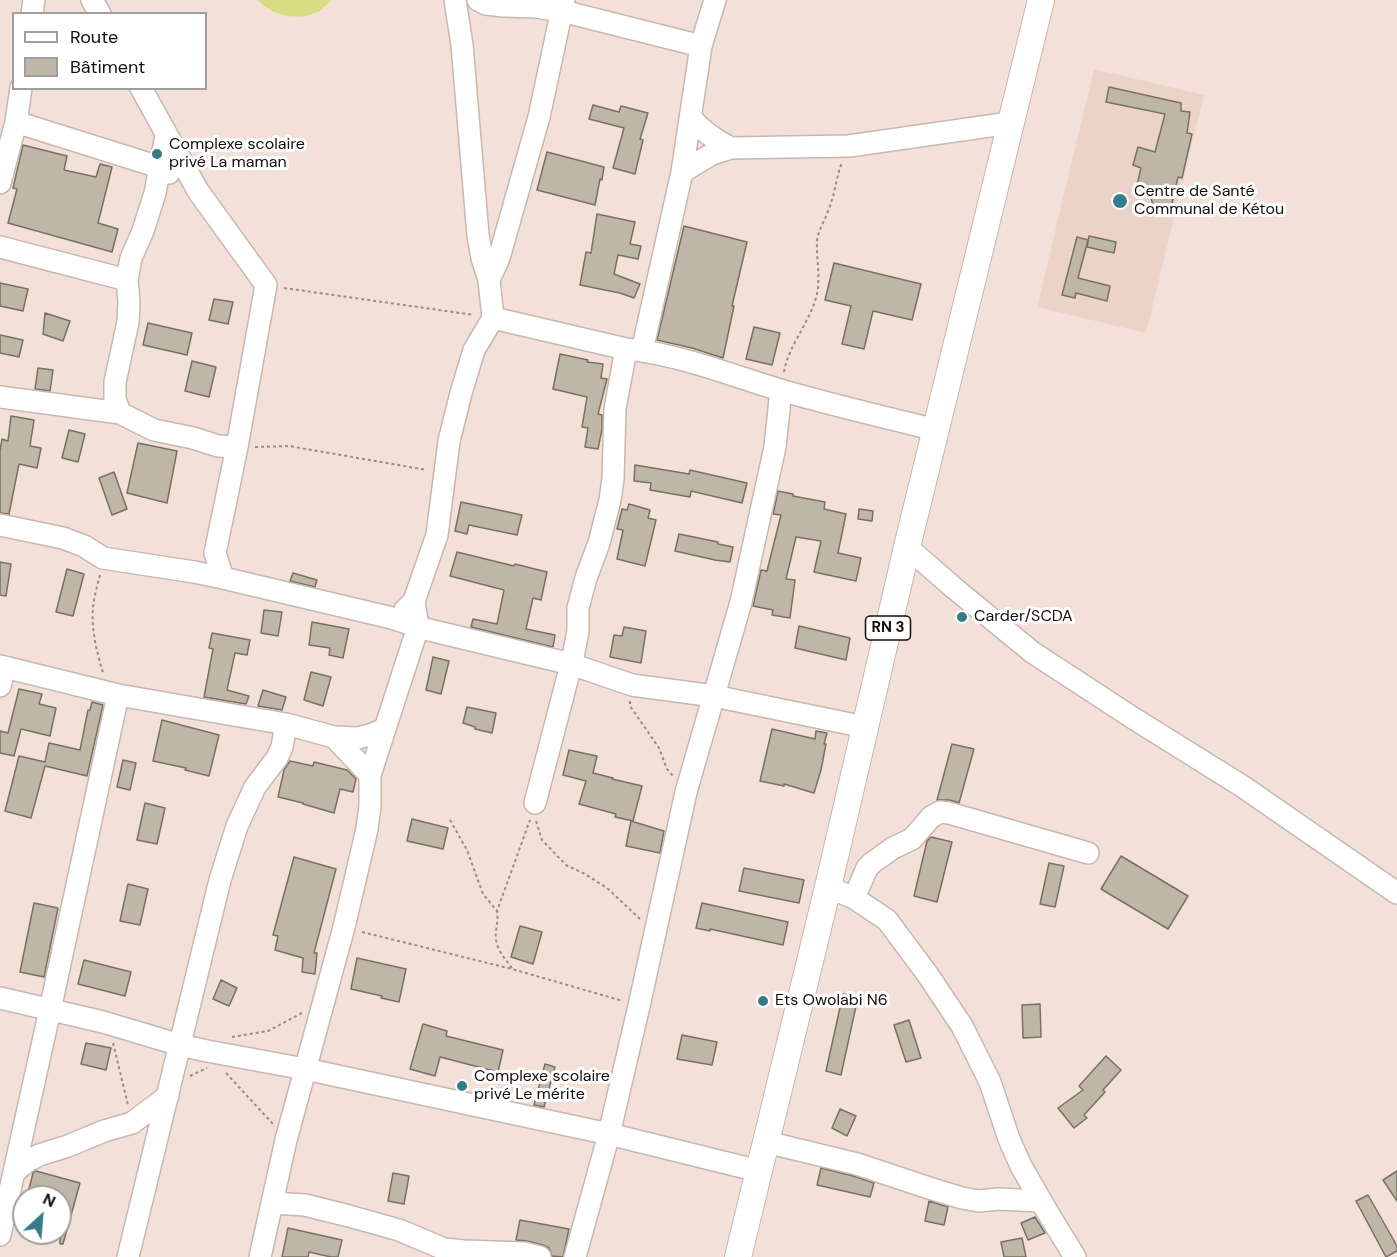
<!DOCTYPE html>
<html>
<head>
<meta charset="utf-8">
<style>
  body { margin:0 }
  #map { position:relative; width:1397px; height:1257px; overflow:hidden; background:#f3e1d9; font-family:"DM Sans",sans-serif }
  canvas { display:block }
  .legend { position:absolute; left:12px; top:12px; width:195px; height:78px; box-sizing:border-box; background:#fff; border:2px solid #a09e9d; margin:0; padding:8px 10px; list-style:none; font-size:18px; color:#120d0a }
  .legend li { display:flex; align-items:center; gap:12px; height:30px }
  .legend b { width:30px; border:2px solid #a09e9d }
  .north { position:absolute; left:12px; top:1185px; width:60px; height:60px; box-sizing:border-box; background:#fff; border:2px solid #a09e9d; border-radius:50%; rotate:26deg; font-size:16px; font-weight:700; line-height:24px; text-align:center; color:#120d0a }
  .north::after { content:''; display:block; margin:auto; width:21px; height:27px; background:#367c87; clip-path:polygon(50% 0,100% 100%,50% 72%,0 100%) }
</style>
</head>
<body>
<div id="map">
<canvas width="1397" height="1257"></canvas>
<ul class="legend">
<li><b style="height:8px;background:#fff"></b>Route</li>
<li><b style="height:16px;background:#bfb6a8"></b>Bâtiment</li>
</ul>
<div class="north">N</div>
</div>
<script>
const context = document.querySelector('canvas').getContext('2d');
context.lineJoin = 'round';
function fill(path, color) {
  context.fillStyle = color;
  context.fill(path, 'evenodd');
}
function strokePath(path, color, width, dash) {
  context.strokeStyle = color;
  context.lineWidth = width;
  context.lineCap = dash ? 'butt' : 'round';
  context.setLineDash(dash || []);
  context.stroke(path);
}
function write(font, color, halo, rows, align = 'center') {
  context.font = font + ' "DM Sans",sans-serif';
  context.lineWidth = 6;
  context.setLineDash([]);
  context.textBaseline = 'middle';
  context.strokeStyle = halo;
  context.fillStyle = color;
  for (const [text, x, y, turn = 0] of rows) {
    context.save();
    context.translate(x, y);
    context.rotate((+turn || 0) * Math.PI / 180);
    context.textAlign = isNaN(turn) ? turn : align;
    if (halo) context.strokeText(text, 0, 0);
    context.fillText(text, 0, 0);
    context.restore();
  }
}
const built = new Path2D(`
  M1094 69 1204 95 1146 333 1037 307Z`);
const green = new Path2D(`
  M258 0H332C328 3 324 7 321 10 301 22 273 17 258 0Z`);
const building = new Path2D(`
  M1109 87 1181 103V111L1190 112 1187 133 1192 134 1182 178 1178 177 1171 208 1153 205 1151 198H1148V188L1137 185 1141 168 1133 165 1138 147 1155 152 1165 114 1106 102Z
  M593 105 619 112 621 106 648 113 640 139 643 140 635 174 613 168 624 128 589 119Z
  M23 145 67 156 64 170 96 177 100 164 112 167 98 223 118 229 112 252 8 223 17 189 13 188Z
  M547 152 604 167 602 180 600 179 595 205 537 190Z
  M597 214 635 222 630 244 641 246 638 259 618 255 614 274 640 284 634 298 620 293 580 285 586 252 591 253Z
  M684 226 747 242 732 306H734L723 358 692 348 657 340Z
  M1089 236 1116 242 1114 253 1087 247Z
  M1077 237 1088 240 1078 278 1110 286 1107 301 1076 293 1075 298 1062 295Z
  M834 263 921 284 912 320 873 311 864 349 842 344 851 306 825 300Z
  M0 283 28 289 23 311 0 306Z
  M214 299 233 302 228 324 209 320Z
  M45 313 70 321 63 341 43 334Z
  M148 323 192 333 187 355 143 345Z
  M754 327 780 333 772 365 746 359Z
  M0 335 23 340 19 357 0 353Z
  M560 354 588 360 587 362 603 364 601 378 607 379 598 414 602 415V429L598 449 585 447 588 428 582 427 587 397 553 389Z
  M192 361 216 367 209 397 185 391Z
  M38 368 53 370 50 391 35 389Z
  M11 416 34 420 30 446 41 448 37 468 19 464 9 514 0 513V451L2 439 8 441Z
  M69 430 85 434 78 462 62 458Z
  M138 443 177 451 167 503 127 493Z
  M635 465 689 474 690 470 747 483 742 503 691 491 690 497 650 490 651 483 634 481Z
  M114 472 127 509 112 515 99 478Z
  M778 491 793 494V496L825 502 824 509 846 514 838 553 861 558 856 581 814 572 821 541 796 537 786 579 795 580 790 618 772 615 773 610 753 606 761 570 767 571 781 515 773 514Z
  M461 502 522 515 517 535 469 525 467 534 455 531Z
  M629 504 650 510 648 518 656 520 645 566 617 559 623 530 617 529 622 509 627 510Z
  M859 509 873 511 872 521 858 519Z
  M679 534 718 542V544L733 547 730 562 715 560 675 551Z
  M457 552 514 566 515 564 547 572 541 600 533 598 526 629 555 635 553 647 471 627 473 619 497 624 504 590 450 576Z
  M0 562 11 564 6 596 0 595Z
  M67 569 84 574 73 616 56 612Z
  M293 573 317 580 315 587 290 581Z
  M264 610 282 612 278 636 261 633Z
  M312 622 349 629 343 658 329 655 330 648 309 645Z
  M799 626 850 638 846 660 795 648Z
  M624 627 646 631 641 663 610 657 614 635 622 636Z
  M212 633 250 640 247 655 235 653 227 690 249 696 246 704 204 697 213 649 209 648Z
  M433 657 449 661 441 694 426 690Z
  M311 672 331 677 323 706 304 700Z
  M19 689 42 694 39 704 56 708 50 736 21 729 14 756 0 753V731L8 733Z
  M263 690 286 697 282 710 258 706Z
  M92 702 103 705 87 776 45 766 31 818 5 811 19 756 45 762 49 743 80 750 88 710H90Z
  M467 707 496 713 492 733 475 729V727L463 723Z
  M162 720 219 735 209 776 185 770 186 768 153 761Z
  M772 729 815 739 816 731 827 733 824 744H826L821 770 814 793 784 784V786L760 781Z
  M952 744 974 749 959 803 950 800H937Z
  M569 750 597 756 593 773 613 778 612 779 642 786 633 821 615 817 616 814 579 804 586 781 563 775Z
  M123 760 136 763 130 790 117 787Z
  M290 761 313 766 314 762 347 770 356 779 353 792 340 789 334 813 303 804V803L278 797 284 770Z
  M145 803 165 808 157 844 137 840Z
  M412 819 448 828 443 849 407 841Z
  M631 821 664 831 660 853 626 846Z
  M931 837 952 842 937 902 914 896 927 841Z
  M1121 856 1188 896 1168 929 1101 889Z
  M294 857 336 869 314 953H317L315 974 302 972 303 958 275 950 278 936 273 935Z
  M1049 863 1064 866 1055 907 1040 904Z
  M744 868 804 880 799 903 739 891Z
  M128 884 148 889 140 925 120 921Z
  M34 903 58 908 44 977 20 972Z
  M702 903 788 922 783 945 710 929V931L696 928Z
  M520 926 542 932 533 964 511 957Z
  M357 958 406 969 399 1002 381 998 382 996 351 989Z
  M84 960 131 972 125 996 78 984Z
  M221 980 237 988 229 1006 213 999Z
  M843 994 858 997 841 1075 826 1071Z
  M1040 1004 1041 1037 1023 1038 1022 1005Z
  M909 1020 921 1058 906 1062 894 1025Z
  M423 1024 447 1031 446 1036 503 1050 498 1072 440 1057 435 1076 410 1069Z
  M682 1035 717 1042 712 1065 677 1059Z
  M86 1043 111 1048 106 1070 81 1064Z
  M1106 1056 1121 1070 1103 1090 1105 1092 1084 1115 1087 1118 1074 1128 1058 1108 1083 1090 1079 1086Z
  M545 1064 555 1067 544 1107 534 1105Z
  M840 1109 856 1116 847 1136 832 1128Z
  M821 1168 853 1176 874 1183 870 1197 817 1185Z
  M36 1171 80 1183 63 1244H60V1197H27L33 1173Z
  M1397 1171V1201L1383 1180Z
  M393 1173 409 1176 404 1204 388 1201Z
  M1368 1195 1397 1246V1251L1386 1257 1356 1201Z
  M929 1201 948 1207 944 1225 925 1221Z
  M1035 1217 1045 1233 1028 1240 1021 1223Z
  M520 1220 569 1229 563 1257 552 1256 549 1248 543 1245 527 1241 516 1240Z
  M288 1228 342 1240 338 1257H331L309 1252 308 1257H282Z
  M1022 1238 1026 1257H1004L1001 1242Z`);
const path = new Path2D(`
  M284 288 474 315
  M784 372C788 347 807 326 815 301 822 281 816 261 817 241 818 230 825 221 828 211 835 195 836 178 842 162
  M255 447 289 446 427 470
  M100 575C97 586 94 597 93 608 91 629 97 653 103 673
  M630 701V706L659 748 667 769 673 776
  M450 820 467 850 483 894 497 911
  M536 821 542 840 566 865 585 874 607 888 640 919
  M362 932 512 969 623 1001
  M512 968C503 956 494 947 496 931 497 924 498 918 497 911L530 820
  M232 1037 268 1031 302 1013
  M113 1043 128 1105
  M226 1073 273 1124
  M190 1076 207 1068`);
const minor = new Path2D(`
  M92 0 100 14
  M478 0 486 4 504 6 536 7 562 11 701 46
  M32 14 34 0
  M141 88 198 191 266 285 237 447 215 553 223 578
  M691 118C702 131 715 140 731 148
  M16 122 159 167 169 173
  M682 172 712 154 731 148 849 146 1010 123
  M0 183 16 122 21 88
  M0 247 127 280
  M489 280 499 258 539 117 564 0
  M493 318 626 349C679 354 730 375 780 390 832 405 884 417 936 430
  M642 351 682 172 701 46 715 0
  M0 397 120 413 154 430 193 438 218 446 237 447
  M120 413 115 399V382L128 322 129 301 127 280 131 258 143 231 155 193 166 135
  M0 525 63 538 84 546 103 558 194 572 223 578 392 618 425 629 571 664 632 685 714 696 865 727
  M907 547 954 588 1032 652 1133 718 1242 786 1397 893
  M405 610 414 601 437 535 449 441 461 393 474 350 493 318 489 280 482 258 478 235 462 45 455 0
  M0 666 118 695 286 724 334 737 357 738 370 735 385 729
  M0 686 5 667
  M334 737 370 775
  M535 803 573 657 578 631V608L586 578 599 543 610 500 613 479 615 409 626 349
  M828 887 854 898 887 920 928 975 962 1026 990 1082 1009 1139 1021 1166 1048 1213 1075 1257
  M854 898 867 868 872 863 893 848 912 839 931 817 940 812 949 813 1088 853
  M0 998 103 1022 180 1045 207 1051 305 1069 609 1134 759 1171
  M766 1142 857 1164 929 1188 962 1198 979 1201 998 1199 1041 1201
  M14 1172 28 1161 39 1155 68 1146 104 1131 132 1123 168 1096
  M272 1203 305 1205 349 1216 399 1230 444 1249 464 1251 524 1253 540 1257
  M0 1235 50 1010 118 695
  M128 1257 220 880 237 826 255 787 277 758 282 747 286 724
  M260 1257 286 1140 344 927 367 829 370 806V775L418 627 414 601
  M575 1257 609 1134 639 1006 686 792 741 602 775 447 781 390`);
const major = new Path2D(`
  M738 1257 828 887 907 547 1041 0`);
const markers = [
  [157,154,6,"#367c87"],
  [1120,201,8,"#367c87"],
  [962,617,6,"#367c87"],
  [763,1001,6,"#367c87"],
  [462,1086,6,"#367c87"]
];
const shields = [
  [888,628,45]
];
const shieldNames = [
  ["RN 3",888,628]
];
const poiNames = [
  ["Complexe scolaire",169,145],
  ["privé La maman",169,163],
  ["Centre de Santé",1134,192],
  ["Communal de Kétou",1134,210],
  ["Carder/SCDA",974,617],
  ["Ets Owolabi N6",775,1001],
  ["Complexe scolaire",474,1077],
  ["privé Le mérite",474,1095]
];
fill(built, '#ebd3c7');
fill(green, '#d6dc81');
fill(building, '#bfb6a8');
strokePath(building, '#787063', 1.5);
strokePath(minor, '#c8b7b0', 24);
strokePath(major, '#c8b7b0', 28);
strokePath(path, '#978b85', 2, [3, 3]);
strokePath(minor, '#fff', 21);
strokePath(major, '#fff', 26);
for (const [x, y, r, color] of markers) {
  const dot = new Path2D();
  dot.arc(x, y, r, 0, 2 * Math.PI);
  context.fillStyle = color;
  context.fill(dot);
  strokePath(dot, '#fff', 2);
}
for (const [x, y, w] of shields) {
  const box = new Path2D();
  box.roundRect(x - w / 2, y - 12, w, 24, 4.5);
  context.fillStyle = '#fff';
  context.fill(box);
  strokePath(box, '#120d0a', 1.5);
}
write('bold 15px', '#120d0a', null, shieldNames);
write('16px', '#120d0a', '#fff', poiNames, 'left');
</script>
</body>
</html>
